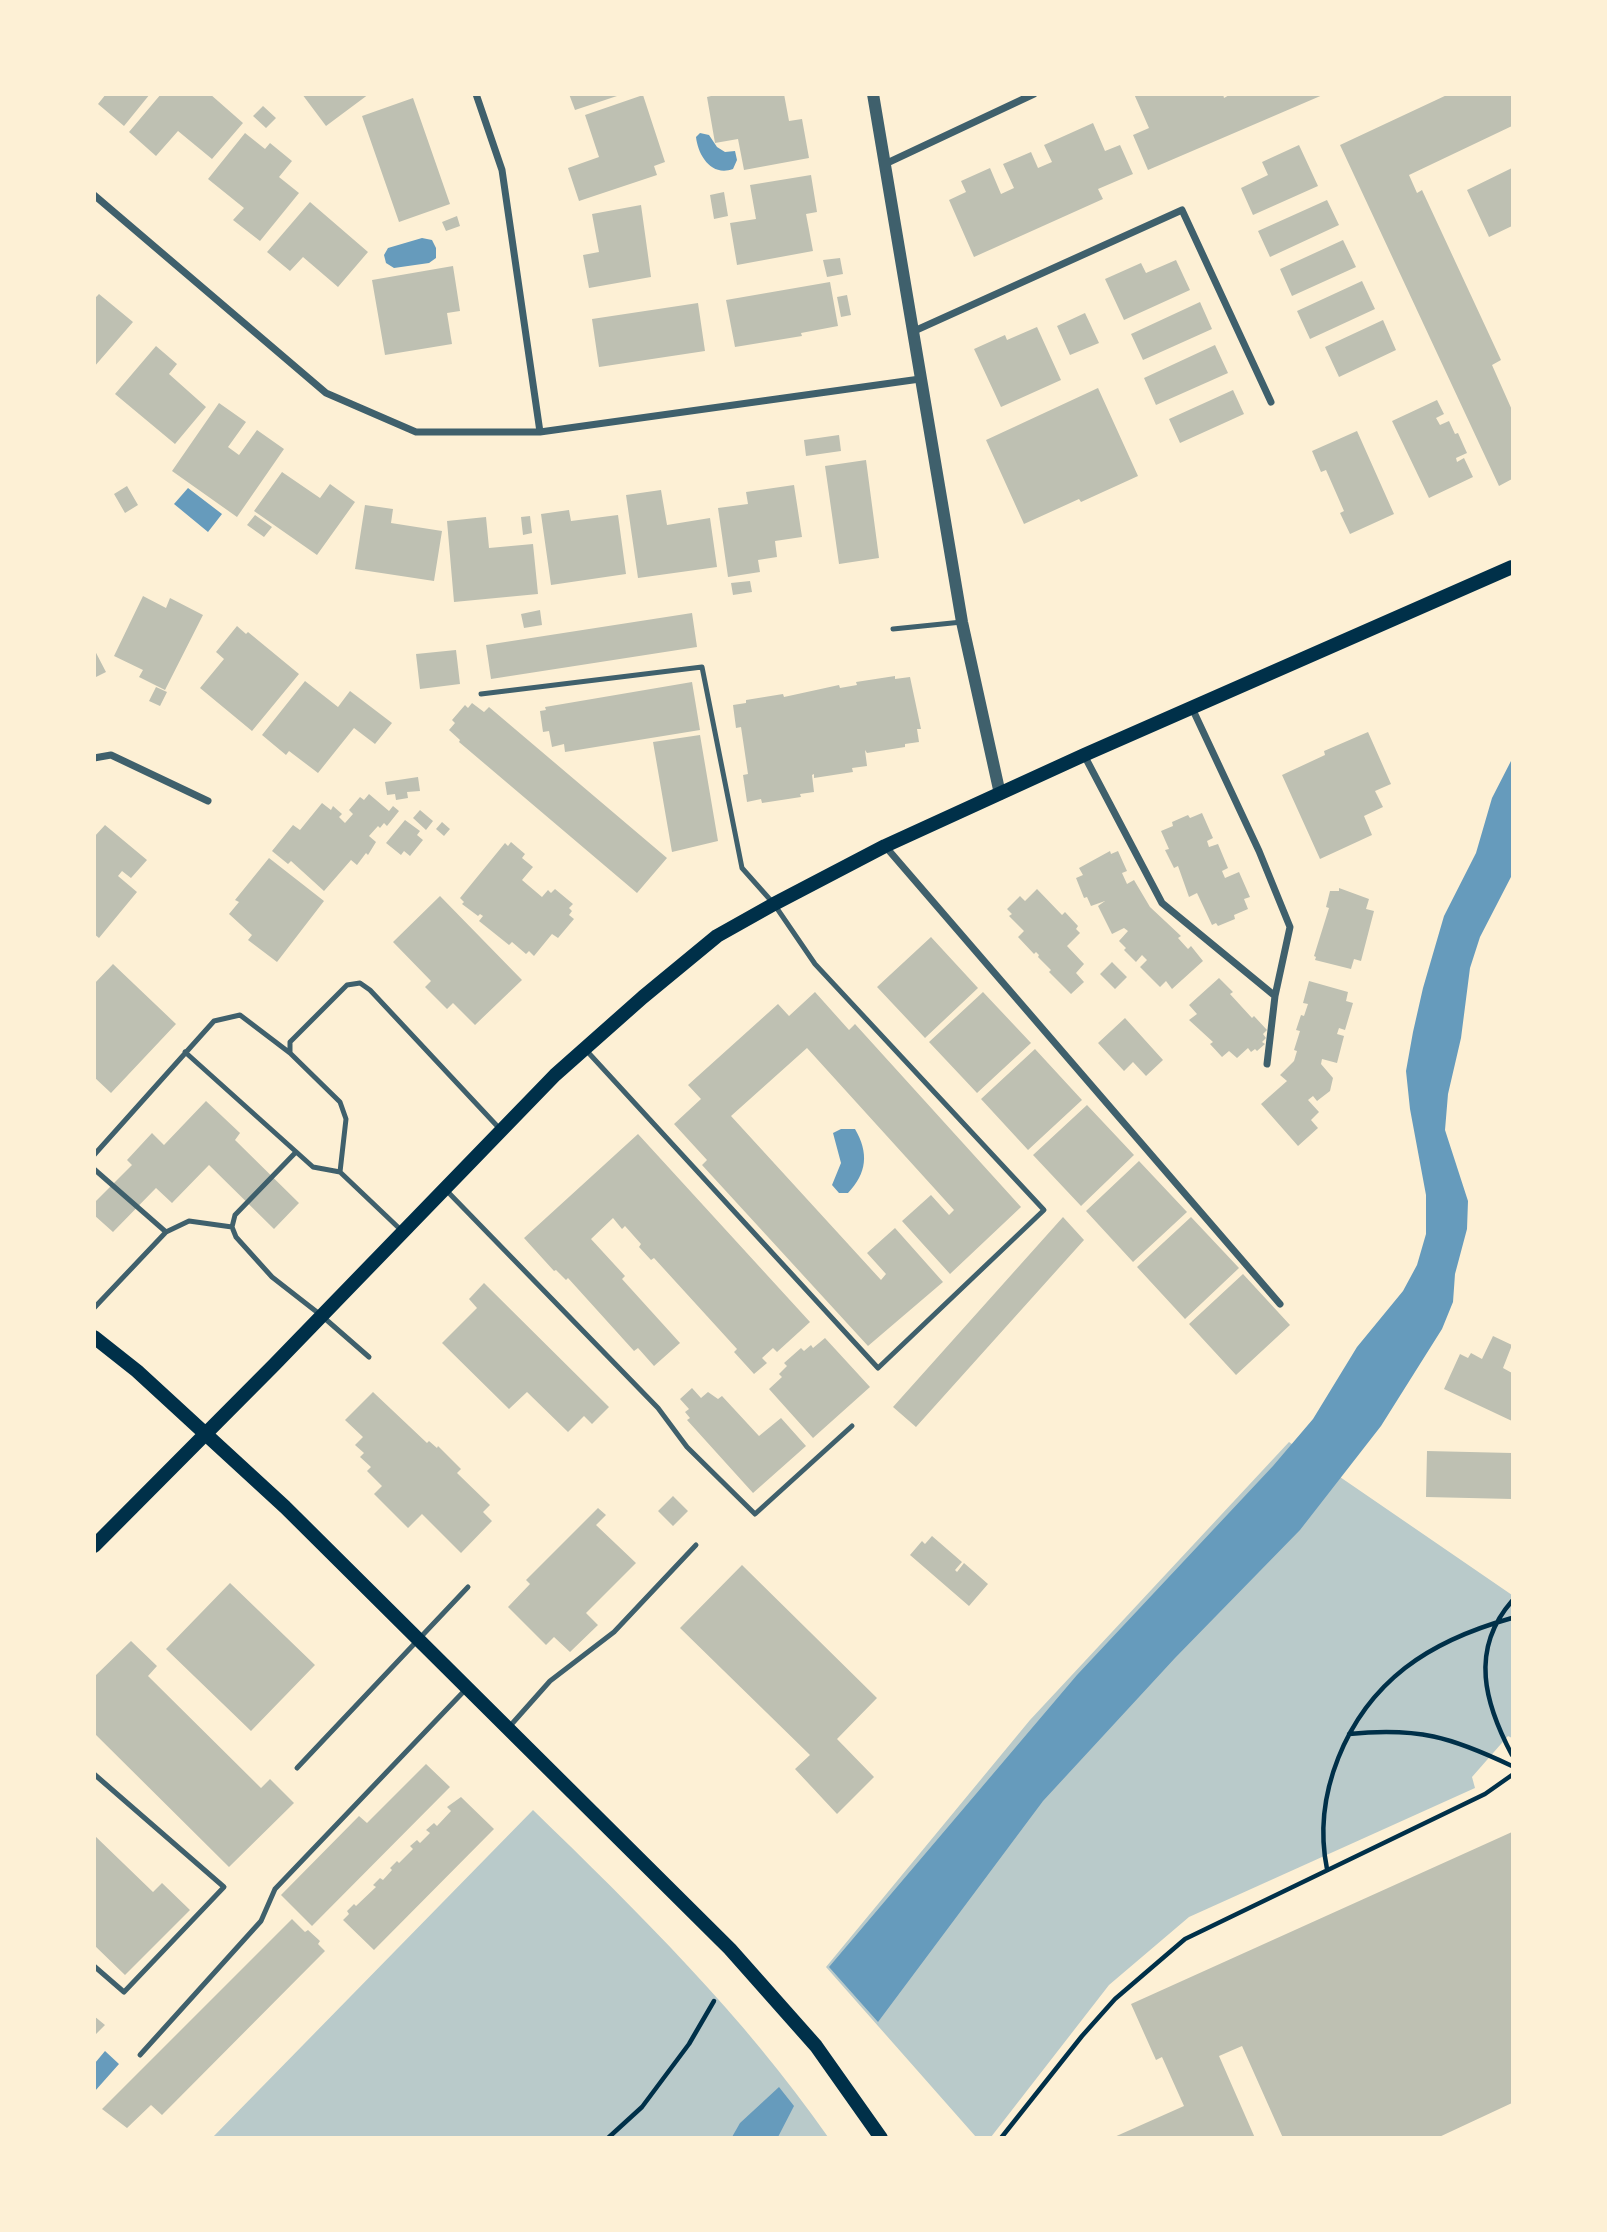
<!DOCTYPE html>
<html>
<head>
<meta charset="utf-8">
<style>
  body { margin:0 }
  #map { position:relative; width:1607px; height:2232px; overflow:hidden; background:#fdf0d5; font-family:Roboto,sans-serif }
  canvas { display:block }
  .frame { position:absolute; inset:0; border:96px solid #fdf0d5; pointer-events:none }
</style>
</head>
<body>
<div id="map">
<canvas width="1607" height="2232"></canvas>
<div class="frame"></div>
</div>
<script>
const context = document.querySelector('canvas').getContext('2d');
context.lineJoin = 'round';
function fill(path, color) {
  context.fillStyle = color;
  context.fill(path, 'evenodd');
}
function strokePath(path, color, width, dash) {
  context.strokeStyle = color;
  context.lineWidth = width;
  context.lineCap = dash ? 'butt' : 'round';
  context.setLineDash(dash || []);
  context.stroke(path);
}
const green = new Path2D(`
  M1289 1442 1512 1595V1738L1508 1736 1472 1777 1475 1788 1189 1917 1109 1985 991 2137H976L826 1967 1030 1720Z
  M533 1810C638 1912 744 2016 828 2137L212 2138Z`);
const water = new Path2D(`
  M700 133 709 135 717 147 725 152 735 151 737 160 733 169C711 177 698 155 696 137Z
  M422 238 432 240 436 248V258L429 263 394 268 386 263 384 255 388 248Z
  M188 488 222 514 208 532 174 504Z
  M1512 759V875L1480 937 1470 968 1461 1038 1448 1094 1445 1130 1468 1201 1467 1229 1455 1274 1453 1302 1442 1329 1381 1426 1300 1530 1175 1658 1043 1801 878 2022 829 1967 1077 1675 1273 1466 1313 1419 1357 1347 1403 1291 1417 1265 1426 1234V1195L1410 1109 1406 1071 1413 1032 1423 988 1444 916 1476 853 1492 798Z
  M841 1129H855C869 1153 867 1173 848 1193H839L832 1185 841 1163 833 1133Z
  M105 2051 119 2064 95 2091V2063Z
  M779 2087 794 2106 778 2137H732L740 2123Z`);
const building = new Path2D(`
  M106 94H150L124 126 98 104Z
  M161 94H210L243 123 212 159 178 131 156 156 129 132Z
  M302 94H369L326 126Z
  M569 94H620V95L575 110Z
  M719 94H784L789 121 802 119 809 158 744 170 738 139 715 143 707 97Z
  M1134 94H1223L1224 98 1231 94H1325L1148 170 1133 135 1149 128Z
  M1449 94H1512V126L1409 175 1417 193 1422 190 1501 360 1492 365 1512 410V479L1499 486 1340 145Z
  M643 95 665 162 654 166 657 175 579 201 568 168 599 157 585 115Z
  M413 98 450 204 399 222 362 116Z
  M263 106 276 118 266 128 253 116Z
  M1093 123 1105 151 1120 145 1133 174 1098 189 1103 199 974 257 949 200 966 192 961 181 990 168 1001 194 1014 188 1003 164 1031 152 1038 168 1052 162 1044 145Z
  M245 133 265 149 270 143 292 161 279 177 299 193 260 241 233 220 244 208 208 179Z
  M1299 145 1318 186 1253 215 1241 188 1268 175 1262 162Z
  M1512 168V226L1489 237 1467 190Z
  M811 175 817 212 806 214 813 251 737 265 730 223 756 219 750 185Z
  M724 192 728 216 714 219 710 195Z
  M1327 200 1339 225 1270 257 1258 231Z
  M310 202 368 252 338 287 303 257 290 271 267 252Z
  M641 205 651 277 589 288 583 255 599 252 592 214Z
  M457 216 460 226 446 231 442 222Z
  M1343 240 1356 267 1292 296 1280 269Z
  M840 258 843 274 827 277 823 260Z
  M1176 260 1190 290 1124 320 1105 279 1141 263 1146 273Z
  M453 266 460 311 447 313 452 344 385 355 372 280Z
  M1362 281 1375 309 1310 339 1297 311Z
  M830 282 838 326 801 333 802 336 735 347 726 300Z
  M99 294 133 322 94 367V299Z
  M847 295 851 315 841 317 837 297Z
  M1200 302 1212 329 1143 360 1131 334Z
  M698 303 705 351 599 367 592 319Z
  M1085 313 1099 343 1070 355 1057 326Z
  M1383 320 1396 350 1339 377 1325 347Z
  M1037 327 1061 380 1001 407 974 349 1005 335 1007 340Z
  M1215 345 1228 373 1156 405 1144 378Z
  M156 346 177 364 169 374 206 407 175 444 115 394Z
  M1098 388 1138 476 1081 502 1079 499 1024 524 986 440Z
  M1233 390 1244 414 1180 443 1169 419Z
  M1437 400 1444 414 1436 418 1440 425 1449 421 1455 434 1458 433 1467 453 1456 458 1457 462 1464 458 1473 477 1429 498 1392 421Z
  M219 403 246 422 228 447 239 455 257 430 284 449 237 517 172 471Z
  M1357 431 1394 514 1350 534 1340 513 1344 511 1326 470 1321 472 1312 451Z
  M839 435 841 451 806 456 804 440Z
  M866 460 879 558 839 564 825 466Z
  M282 472 320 498 330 484 355 502 317 555 254 511Z
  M794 485 802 537 775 541 777 557 758 560 760 572 728 577 718 508 748 504 746 492Z
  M127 486 138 505 125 513 114 494Z
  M661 490 667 525 710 518 717 567 638 578 626 495Z
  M365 505 393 509 391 523 442 531 434 581 355 569Z
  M569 510 571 521 618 515 626 574 551 585 541 514Z
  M255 515 272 527 264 537 247 525Z
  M530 516 532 533 523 535 521 517Z
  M486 517 489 548 533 544 538 594 454 602 447 521Z
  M750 581 752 592 733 595 731 583Z
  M143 596 166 608 170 598 203 615 165 690 139 677 143 670 114 656Z
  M540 610 542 625 524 628 521 614Z
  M692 613 697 647 491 679 486 645Z
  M237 626 246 634 248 632 299 674 252 731 200 688 224 659 216 652Z
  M94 649 106 672 94 678Z
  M456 650 460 684 420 689 416 654Z
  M895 676V679L910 677 921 729H917L919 742 905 744V747L867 753 865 750 867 766 852 768 853 772 814 778V774L812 775 814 792 800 794 801 797 762 803 761 799 747 802 743 775 748 774 741 727 736 728 733 705 746 703V700L783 694 784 697 839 685 840 688 857 685 856 682Z
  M305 681 338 707 350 691 392 723 375 744 354 728 318 773 289 751 286 755 262 735Z
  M692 682 700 730 565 752 564 744 552 747 549 731 543 732 540 711 546 710 545 707Z
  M156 687 167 692 160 706 149 701Z
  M472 703 484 712 489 707 667 858 637 893 459 742 460 740 449 730 455 723 452 720 465 705 468 708Z
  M1368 732 1391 784 1375 791 1383 807 1364 816 1372 835 1320 859 1282 775 1325 755 1324 751Z
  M700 735 718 841 672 852 653 742Z
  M418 777 420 791 407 792 408 798 396 800 395 794 387 795 385 782Z
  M369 794 389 811 393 806 399 811 387 826 384 823 380 828 378 826 369 836 376 842 368 855 366 853 357 865 351 860 324 891 291 861 288 864 272 851 293 825 300 830 322 803 331 810 333 806 342 814 339 817 345 823 353 814 349 810 360 797 364 800Z
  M420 810 433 821 426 830 413 818Z
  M1202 813 1213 838 1207 841 1209 847 1218 844 1228 868 1222 871 1225 878 1239 872 1250 897 1244 899 1248 909 1234 915 1235 919 1218 926 1216 923 1212 925 1197 893 1189 897 1178 866 1174 868 1165 850 1169 849 1161 831 1173 826 1172 822 1188 815 1190 818Z
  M405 820 420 831 417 835 423 840 410 856 404 851 401 855 386 843Z
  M442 822 450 829 444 836 436 829Z
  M105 825 147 860 131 878 122 871 118 876 137 892 99 938 94 934V837Z
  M511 842 525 854 522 858 533 867 522 880 542 897 548 890 551 893 555 889 573 904 569 908 572 911 569 915 574 919 558 938 552 934 534 956 529 951 526 954 512 942 509 945 479 921 483 916 480 914 478 916 462 904 464 902 460 898 505 843 508 846Z
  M1110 851 1111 854 1118 851 1127 871 1122 873 1127 884 1134 880 1150 907 1181 936 1178 938 1188 949 1191 946 1203 961 1172 989 1166 981 1160 987 1140 967 1147 960 1142 955 1136 962 1124 950 1126 948 1119 941 1128 931 1124 928 1112 934 1098 906 1105 901 1091 906 1087 897 1084 898 1076 878 1083 875 1079 868Z
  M269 858 324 901 277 962 248 940 252 935 229 914 239 902 235 900Z
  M1339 888 1369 899 1366 909 1374 911 1361 961 1354 959 1351 969 1315 960 1316 957 1314 956 1329 908 1326 907 1330 891H1339Z
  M1037 889 1062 915 1065 912 1078 926 1076 929 1080 933 1067 946 1084 964 1076 973 1084 982 1071 994 1049 972 1051 970 1038 957 1039 955 1036 952 1034 954 1018 937 1024 931 1009 916 1012 914 1007 909 1020 896 1025 901Z
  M440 896 522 980 475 1025 453 1003 447 1009 425 987 431 981 393 942Z
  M931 937 978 988 925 1038 877 987Z
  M1112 962 1127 977 1115 989 1100 974Z
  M113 964 176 1024 111 1093 94 1077V984Z
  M1219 978 1233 992 1230 994 1252 1018 1254 1016 1267 1030 1263 1034 1266 1038 1262 1042 1265 1044 1257 1051 1255 1049 1251 1052 1248 1048 1237 1058 1229 1051 1222 1057 1210 1044 1213 1042 1189 1020 1197 1014 1189 1005Z
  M1309 981 1348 992 1346 1001 1353 1003 1345 1030 1339 1028 1337 1034 1344 1036 1337 1063 1322 1059 1321 1064 1333 1078 1330 1091 1317 1101 1313 1096 1308 1100 1319 1112 1311 1120 1318 1128 1298 1146 1261 1104 1287 1081 1280 1075 1294 1061 1297 1051 1294 1050 1300 1031 1296 1030 1301 1015 1304 1016 1308 1004 1303 1003Z
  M815 992 849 1030 855 1024 1021 1207 950 1274 902 1221 931 1195 949 1215 954 1210 807 1048 731 1116 881 1280 886 1274 867 1253 895 1228 943 1282 868 1346 702 1165 707 1160 674 1124 701 1099 688 1085 778 1004 789 1016Z
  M983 992 1031 1043 977 1093 929 1042Z
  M1125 1018 1163 1060 1146 1076 1133 1062 1124 1071 1098 1043Z
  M1035 1049 1082 1100 1028 1150 981 1099Z
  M206 1101 240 1133 235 1140 299 1203 274 1229 209 1165 172 1203 156 1188 113 1232 94 1215V1203L132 1165 127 1160 152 1133 164 1145Z
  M1087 1105 1134 1155 1081 1206 1033 1155Z
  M638 1134 810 1322 777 1352 773 1348 762 1358 767 1363 754 1374 734 1352 737 1349 654 1258 651 1260 639 1247 641 1244 625 1226 622 1229 613 1218 591 1239 625 1276 622 1279 680 1343 654 1366 638 1348 634 1351 568 1278 566 1280 556 1270 554 1271 524 1238Z
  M1139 1161 1187 1212 1133 1262 1086 1211Z
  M1063 1217 1084 1240 916 1427 893 1407Z
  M1191 1217 1239 1268 1185 1319 1137 1267Z
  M1243 1274 1290 1325 1236 1375 1189 1324Z
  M484 1283 609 1407 592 1424 584 1416 568 1432 527 1392 509 1409 442 1343 477 1308 469 1299Z
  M1493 1336 1512 1345 1503 1368 1512 1373V1421L1444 1389 1460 1354 1468 1358 1471 1353 1482 1359Z
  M825 1338 870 1387 813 1438 769 1389 782 1377 779 1374 787 1366 784 1363 801 1348 804 1351 811 1345 813 1348Z
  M692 1388 701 1398 708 1392 718 1399 722 1396 759 1436 781 1418 806 1446 753 1493 687 1420 690 1418 685 1412 689 1409 680 1399Z
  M373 1392 427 1443 429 1441 437 1448 438 1446 461 1469 457 1473 490 1505 483 1512 492 1521 461 1553 422 1514 408 1528 374 1494 382 1486 367 1471 371 1467 360 1457 364 1453 355 1445 363 1437 345 1420Z
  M1427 1451 1512 1453V1499L1426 1497Z
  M673 1496 688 1511 673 1526 658 1511Z
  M598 1508 606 1515 596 1525 636 1563 586 1613 598 1625 570 1652 554 1637 546 1645 508 1607 530 1584 526 1580Z
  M932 1536 962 1562 955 1570 957 1572 964 1563 988 1584 969 1606 910 1555 922 1541 925 1544Z
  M742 1565 877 1698 837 1739 874 1777 837 1814 795 1769 810 1755 680 1628Z
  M230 1583 315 1665 251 1731 166 1649Z
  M131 1641 157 1666 148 1676 261 1788 270 1779 294 1803 229 1867 94 1733V1677Z
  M426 1764 450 1787 312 1926 281 1895 359 1816 367 1823Z
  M461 1797 494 1829 374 1950 343 1920 349 1914 347 1911 354 1904 356 1906 376 1887 373 1885 380 1878 383 1880 392 1870 390 1868 397 1861 399 1863 413 1849 410 1846 417 1840 420 1843 430 1833 426 1830 434 1823 437 1826 451 1811 447 1807Z
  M1512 1832V2103L1437 2138H1283L1242 2046 1219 2056 1255 2138H1112L1184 2106 1162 2057 1156 2060 1131 2004Z
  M94 1835 153 1892 162 1883 190 1910 125 1975 94 1945Z
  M292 1919 305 1932 308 1930 320 1941 318 1944 325 1951 162 2115 151 2105 127 2128 102 2109Z
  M94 2016 105 2025 94 2036Z`);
const path = new Path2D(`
  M1512 1601C1469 1650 1485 1704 1512 1755
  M1349 1734C1418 1727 1451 1737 1512 1766
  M1327 1869C1312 1795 1346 1714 1405 1668 1436 1644 1476 1628 1512 1618
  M608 2138 642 2107 689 2044 714 2001
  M1001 2138 1082 2036 1115 1999 1185 1939 1485 1794 1512 1775`);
const service = new Path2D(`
  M893 629 962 622
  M481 694 702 667 742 868 774 904 815 964 1044 1210 878 1368 585 1049
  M185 1052 313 1167 340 1172 401 1230
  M296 1152 235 1215 232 1227 236 1237 272 1277 322 1316 369 1357
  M94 1155 214 1021 240 1015 290 1053
  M94 1169 166 1232
  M340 1172 346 1119 340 1102 290 1053V1042L347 985 360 983 370 990 499 1128
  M445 1189 658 1408 687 1447 755 1514 852 1426
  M94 1308 166 1232 189 1221 232 1227
  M510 1726 550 1681 614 1632 696 1545
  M297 1768 468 1587
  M94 1774 224 1887 124 1992 94 1966
  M140 2055 261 1921 275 1889 467 1688`);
const minor = new Path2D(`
  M476 94 502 170 540 432
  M885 164 1034 94
  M94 195 326 393 416 432H540L920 379
  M912 332 1182 210 1271 402
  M1084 755 1162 903 1275 996 1290 927 1259 851 1192 708
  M94 758 111 755 208 801
  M885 846 1280 1304
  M1267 1064 1275 996`);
const tertiary = new Path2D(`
  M873 94 962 622 1000 794`);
const secondary = new Path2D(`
  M94 1337 137 1371 285 1507 730 1949 816 2046 881 2138
  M94 1546 274 1365 555 1075 643 997 717 936 774 904 885 846 1084 755 1512 567`);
fill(green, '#b9caca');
fill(water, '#669bbc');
fill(building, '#bec0b2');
strokePath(path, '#003049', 4.5);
strokePath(service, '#3f606c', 5);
strokePath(minor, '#3f606c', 7);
strokePath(tertiary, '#3f606c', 12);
strokePath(secondary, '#003049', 14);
</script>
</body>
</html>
